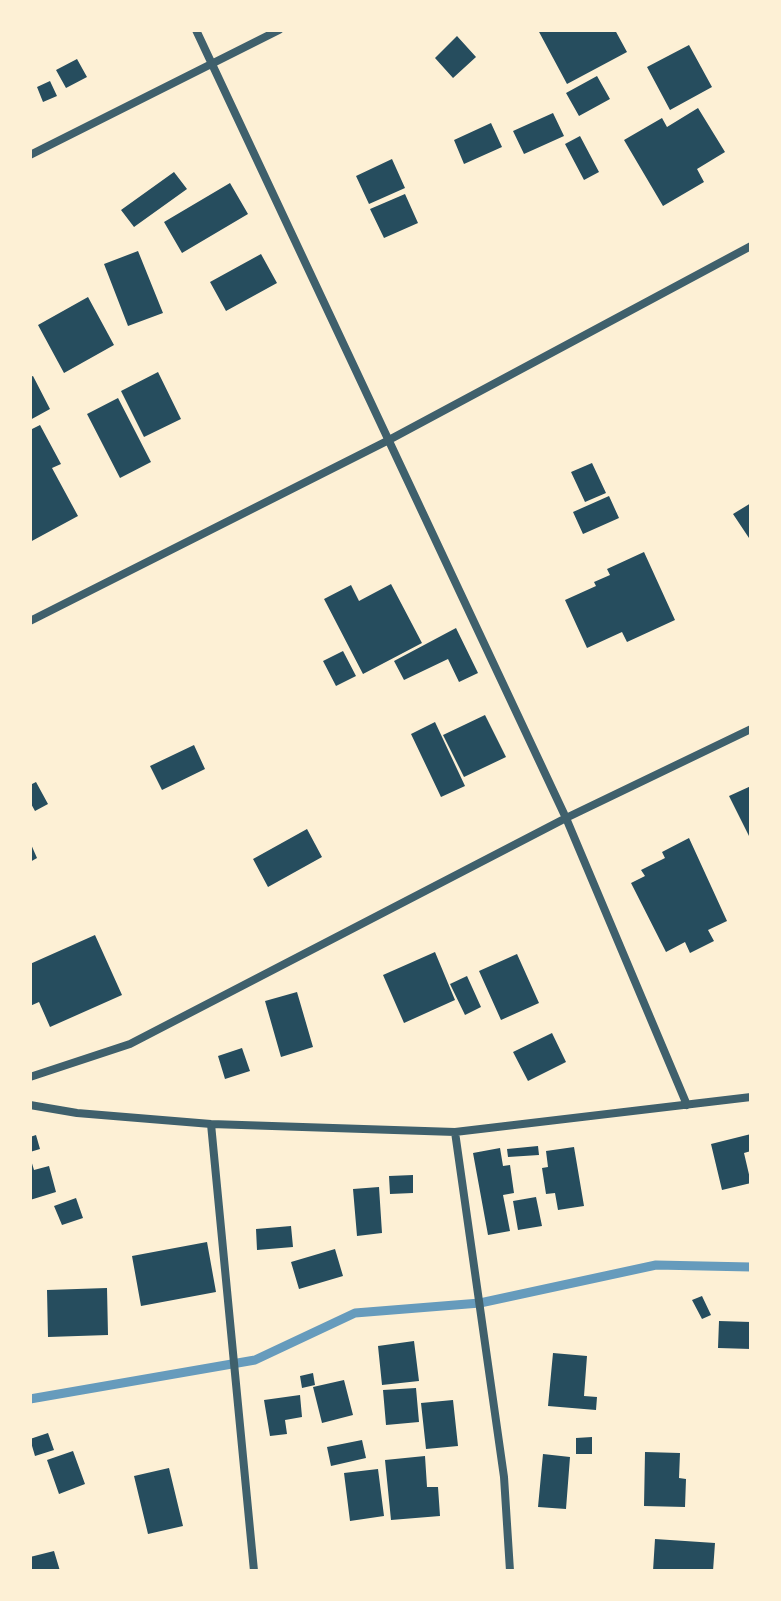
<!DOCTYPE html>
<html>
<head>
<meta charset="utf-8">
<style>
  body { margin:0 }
  #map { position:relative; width:781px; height:1601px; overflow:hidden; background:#fdf0d5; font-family:"DejaVu Sans",sans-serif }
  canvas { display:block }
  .frame { position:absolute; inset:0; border:32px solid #fdf0d5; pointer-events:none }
</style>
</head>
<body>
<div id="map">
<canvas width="781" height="1601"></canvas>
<div class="frame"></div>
</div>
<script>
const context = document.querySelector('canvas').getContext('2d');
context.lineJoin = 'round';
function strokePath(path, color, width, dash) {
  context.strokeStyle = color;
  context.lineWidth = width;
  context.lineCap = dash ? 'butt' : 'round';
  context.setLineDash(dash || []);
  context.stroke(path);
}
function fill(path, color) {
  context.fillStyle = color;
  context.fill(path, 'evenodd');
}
const stream = new Path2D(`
  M30 1399 255 1360 355 1313 480 1303 656 1265 751 1267`);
const building = new Path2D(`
  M538 30H615L627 52 567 84Z
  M457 36 476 57 453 78 435 58Z
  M689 45 712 87 670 110 647 67Z
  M77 59 87 77 66 88 56 70Z
  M597 76 610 99 579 116 566 93Z
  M50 81 57 96 43 102 37 87Z
  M698 108 725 152 697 169 704 182 663 206 624 140 662 118 667 127Z
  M553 113 564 136 524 154 513 131Z
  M491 123 502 147 464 164 454 140Z
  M580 136 599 172 584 180 565 144Z
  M392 159 405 188 369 204 356 176Z
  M174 172 187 189 134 227 121 210Z
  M230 183 248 214 182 253 164 222Z
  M405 194 418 223 384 238 370 209Z
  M138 251 163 313 128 326 104 264Z
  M261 254 277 283 226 311 210 282Z
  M88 297 114 345 64 373 38 325Z
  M158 372 181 419 144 437 121 391Z
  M33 376 50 409 30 420V377Z
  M118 398 151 462 120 478 87 414Z
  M40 425 61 464 52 468 78 516 30 542V430Z
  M592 463 606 493 585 502 571 472Z
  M609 496 619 518 583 534 573 512Z
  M751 503V541L733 514Z
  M644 552 675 620 627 642 622 632 587 648 565 600 596 586 594 582 610 575 607 569Z
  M391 584 422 643 363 674 324 599 351 585 359 601Z
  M456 628 478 673 459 682 448 659 404 680 394 661Z
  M343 651 356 676 336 686 323 661Z
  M485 715 506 757 464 777 443 735Z
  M435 722 465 786 441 797 411 734Z
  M194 745 205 769 162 790 150 766Z
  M36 782 48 804 35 811 30 802V785Z
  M751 786V840L729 796Z
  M307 829 322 857 268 887 253 859Z
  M689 838 727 921 708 930 714 941 690 953 685 942 666 952 631 883 645 876 641 870 665 858 662 852Z
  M30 842 37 858 30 862Z
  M95 935 122 995 50 1027 39 1002 30 1006V964Z
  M435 952 455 1000 404 1023 383 975Z
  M517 954 539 1003 501 1020 479 971Z
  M467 976 481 1007 465 1015 450 984Z
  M297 992 313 1047 281 1057 265 1001Z
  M552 1033 566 1062 528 1081 513 1052Z
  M242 1048 250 1071 225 1079 218 1056Z
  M751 1134V1151L744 1153 751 1183 722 1190 711 1144Z
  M36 1135 40 1149 30 1152V1137Z
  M538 1146 539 1155 508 1157 507 1149Z
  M574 1147 584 1206 558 1210 555 1193 546 1194 542 1168 548 1167 546 1151Z
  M500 1148 503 1166 510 1165 514 1193 503 1195 510 1231 488 1235 473 1153Z
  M31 1160 34 1170 49 1166 56 1192 30 1200Z
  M413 1175V1193L390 1194 389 1176Z
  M379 1187 382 1233 357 1236 353 1189Z
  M536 1197 542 1226 518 1230 513 1201Z
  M76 1198 83 1218 62 1225 54 1206Z
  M291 1226 293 1247 257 1250 256 1229Z
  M207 1242 216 1292 141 1306 132 1256Z
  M335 1249 343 1276 299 1289 291 1262Z
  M107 1288 108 1335 48 1337 47 1290Z
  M702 1296 711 1315 702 1319 692 1300Z
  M719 1321 751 1322V1349L718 1348Z
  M414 1341 419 1381 382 1385 378 1346Z
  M553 1353 587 1356 584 1396 597 1397 596 1410 548 1406Z
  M313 1373 315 1385 302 1388 300 1376Z
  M344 1380 353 1415 322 1423 313 1387Z
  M416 1388 419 1422 386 1425 383 1390Z
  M300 1395 302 1417 285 1420 287 1434 270 1436 264 1400Z
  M453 1400 458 1446 426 1449 421 1403Z
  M48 1433 54 1450 35 1456 30 1439Z
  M592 1437V1454H576V1438Z
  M362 1440 366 1458 331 1466 327 1447Z
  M73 1451 85 1484 59 1494 47 1460Z
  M645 1452 680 1453 679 1478 686 1479 685 1507 644 1506Z
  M543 1454 570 1457 566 1509 538 1507Z
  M425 1456 427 1487H438L440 1516 391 1520 385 1460Z
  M169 1468 183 1526 148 1534 134 1476Z
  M378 1469 384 1516 350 1521 344 1473Z
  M655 1539 715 1543 713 1571H653Z
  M54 1551 60 1571H30V1557Z`);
const minor = new Path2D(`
  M196 30 566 818 687 1105
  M30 155 279 30
  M30 621 387 441 751 246
  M30 1077 130 1044 566 818 751 729
  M30 1105 77 1113 211 1124 455 1132 751 1097
  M211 1124 254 1571
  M455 1132 504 1477 510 1571`);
strokePath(stream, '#669bbc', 9);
fill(building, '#264d5e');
strokePath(minor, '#3f606c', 8);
</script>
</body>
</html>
